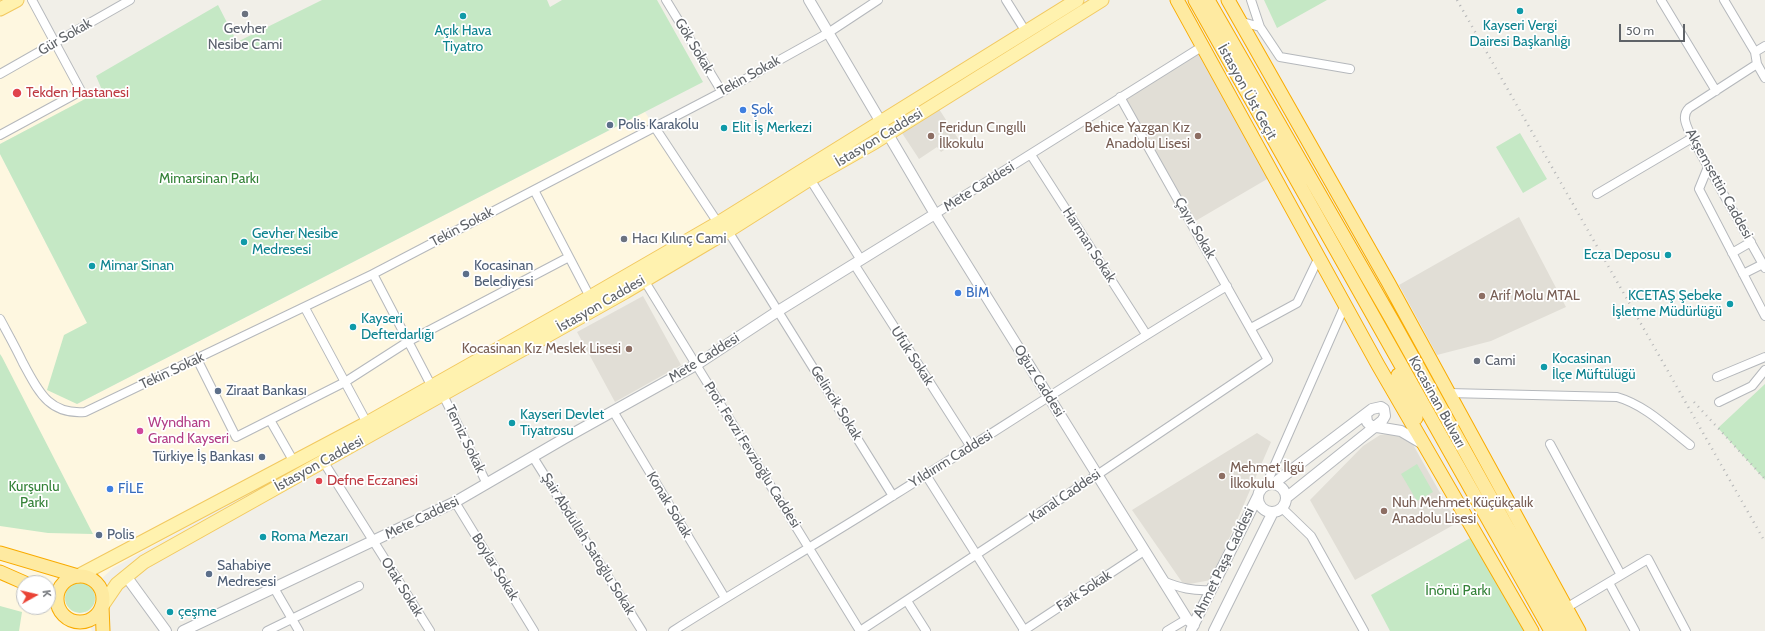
<!DOCTYPE html>
<html>
<head>
<meta charset="utf-8">
<style>
  body { margin:0 }
  #map { position:relative; width:1765px; height:631px; overflow:hidden; background:#f1efe8; font-family:Cabin,sans-serif }
  canvas { display:block }
  .north { position:absolute; left:16px; top:575px; width:40px; height:40px; box-sizing:border-box; background:#fff; border:1px solid #bfc1c3; border-radius:50%; rotate:82deg; font-size:11px; font-weight:700; line-height:16px; text-align:center; color:#5f6368 }
  .north::after { content:''; display:block; margin:auto; width:14px; height:18px; background:#ea4335; clip-path:polygon(50% 0,100% 100%,50% 72%,0 100%) }
  .scale { position:absolute; left:1619px; top:24px; width:66px; height:18px; box-sizing:border-box; border:2px solid #5f6368; border-top:0; padding-left:5px; font-size:12px; line-height:14px; white-space:nowrap; color:#5f6368; -webkit-text-stroke:3px #fff; paint-order:stroke }
</style>
</head>
<body>
<div id="map">
<canvas width="1765" height="631"></canvas>
<div class="north">K</div>
<div class="scale">50 m</div>
</div>
<script>
const context = document.querySelector('canvas').getContext('2d');
context.lineJoin = 'round';
function fill(path, color) {
  context.fillStyle = color;
  context.fill(path, 'evenodd');
}
function strokePath(path, color, width, dash) {
  context.strokeStyle = color;
  context.lineWidth = width;
  context.lineCap = dash ? 'butt' : 'round';
  context.setLineDash(dash || []);
  context.stroke(path);
}
function write(font, color, halo, rows, align = 'center') {
  context.font = font + ' Cabin,sans-serif';
  context.lineWidth = 3.5;
  context.setLineDash([]);
  context.textBaseline = 'middle';
  context.strokeStyle = halo;
  context.fillStyle = color;
  for (const [text, x, y, turn = 0] of rows) {
    context.save();
    context.translate(x, y);
    context.rotate((+turn || 0) * Math.PI / 180);
    context.textAlign = isNaN(turn) ? turn : align;
    if (halo) context.strokeText(text, 0, 0);
    context.fillText(text, 0, 0);
    context.restore();
  }
}
const commercial = new Path2D(`
  M0 0H29L84 100 0 144Z
  M645 112 719 228 606 296 113 568 80 599 92 631H0V154L87 323 77 404ZM24 583H48V607H24Z`);
const education = new Path2D(`
  M1203 46 1274 175 1192 223 1120 97Z
  M939 109 959 140 941 152 937 147 919 159 902 133Z
  M1519 217 1566 307 1491 341 1437 355 1399 285Z
  M643 296 681 365 615 402 577 332Z
  M1257 433 1271 442 1211 580 1184 585 1132 510Z
  M1389 434H1398L1411 441 1457 523 1355 580 1310 500 1363 446 1380 435Z`);
const green = new Path2D(`
  M322 0H547L550 7 562 0H657L703 82 77 404 47 390 64 335 87 323 0 154V144L102 90 96 76 218 5 237 42Z
  M1264 0H1327L1277 28Z
  M1520 133 1547 179 1523 193 1496 147Z
  M0 354 2 357 93 534 48 533 0 526Z
  M1765 384V480L1718 428Z
  M1417 464 1433 492 1417 501 1401 474Z
  M1472 537 1527 631H1390L1371 595Z
  M65 598a15 15 0 1 1 30 0a15 15 0 1 1-30 0Z
  M0 606 22 612 19 631H0Z`);
const minor = new Path2D(`
  M666 0 722 92
  M1006 0 1026 32
  M1251 0 1260 27
  M1661 0 1716 91
  M1724 0 1755 52 1757 64 1765 78
  M1239 21 1260 27 1280 57 1350 69
  M1755 52 1765 46
  M1757 64 1689 108C1680 117 1688 128 1692 138L1765 268
  M0 74 130 0
  M654 126 718 223
  M0 135 81 91 32 0
  M1031 155 1146 334
  M1708 167 1699 189 1765 316
  M810 179 861 260
  M534 190 590 297
  M1597 194 1692 138
  M935 214 1203 46
  M728 231 893 496
  M1732 253 1751 242
  M854 264 971 447
  M373 274 432 387
  M1743 274 1763 264
  M644 280 860 631
  M305 308 367 423
  M0 319C8 334 16 348 23 363 38 390 48 415 85 412L373 274 722 92 828 33 878 0
  M1251 328 1297 303 1319 257
  M197 359 236 437 345 382 409 341 569 257
  M1717 377 1765 357
  M1448 393 1617 397C1645 405 1667 427 1690 445
  M443 395 487 484
  M1719 402 1752 386 1765 370
  M613 411 725 598
  M270 420 294 462
  M1550 444 1621 575
  M533 457 642 631
  M323 461 430 631
  M926 475 1024 630
  M1266 485 1345 305
  M455 502 534 631
  M1282 508 1311 536 1364 631
  M1163 581C1180 588 1193 591 1211 590
  M1609 583 1635 631
  M274 588 299 631
  M907 601 926 631
  M1566 608 1648 559 1686 631
  M267 631 359 586
  M673 631C745 585 819 543 891 497 1003 427 1114 353 1227 286
  M860 631 1097 475 1268 360 1120 97
  M1023 631 1144 551
  M1167 631 1187 619`);
const tertiary = new Path2D(`
  M809 0 935 214 1187 619 1194 625
  M1366 414 1367 422 1371 426 1401 431 1423 444
  M1258 498a14 14 0 1 1 28 0a14 14 0 1 1-28 0Z
  M1273 484 1372 409 1381 407 1384 409 1385 416 1382 421 1286 498
  M126 576 166 631
  M1191 630 1258 496
  M183 631 455 502 565 438 696 365 778 311 935 214
  M1214 631 1273 512`);
const primary = new Path2D(`
  M0 9 17 0
  M78 576 367 423 590 297 718 223 1077 0
  M102 606 117 584 144 562 625 292 728 231 810 179 875 142 1102 0`);
const trunk = new Path2D(`
  M1177 0 1378 365 1532 631
  M1195 0 1551 631
  M1208 0 1392 320 1565 631
  M1228 0 1388 282 1579 631
  M1398 375 1416 418
  M0 553 78 576
  M0 572 25 583
  M57 599a23 23 0 1 1 46 0a23 23 0 1 1-46 0Z
  M102 606 103 631`);
const rail = new Path2D(`
  M1457 0 1765 542
  M1694 402 1765 479`);
const markers = [
  [1520,11,4,"#0f9aa8"],
  [245,14,4,"#6b7280"],
  [463,16,4,"#0f9aa8"],
  [17,93,5,"#e0444e"],
  [743,110,4,"#3f7fe0"],
  [610,125,4,"#5c6f8a"],
  [724,128,4,"#0f9aa8"],
  [931,136,4,"#8d6e63"],
  [1198,136,4,"#8d6e63"],
  [624,239,4,"#6b7280"],
  [244,242,4,"#0f9aa8"],
  [1668,255,4,"#0f9aa8"],
  [92,266,4,"#0f9aa8"],
  [466,274,4,"#5c6f8a"],
  [958,293,4,"#3f7fe0"],
  [1482,296,4,"#8d6e63"],
  [1730,304,4,"#0f9aa8"],
  [353,327,4,"#0f9aa8"],
  [629,349,4,"#8d6e63"],
  [1477,361,4,"#6b7280"],
  [1544,367,4,"#0f9aa8"],
  [218,391,4,"#5c6f8a"],
  [512,423,4,"#0f9aa8"],
  [140,431,4,"#d1479c"],
  [262,457,4,"#5c6f8a"],
  [1222,476,4,"#8d6e63"],
  [319,481,4,"#e0444e"],
  [110,489,4,"#3f7fe0"],
  [1384,511,4,"#8d6e63"],
  [99,535,4,"#5c6f8a"],
  [263,537,4,"#0f9aa8"],
  [209,574,4,"#5c6f8a"],
  [170,612,4,"#0f9aa8"]
];
const cultureNames = [
  ["Kayseri Vergi",1520,26,"center"],
  ["Dairesi Başkanlığı",1520,42,"center"],
  ["Açık Hava",463,31,"center"],
  ["Tiyatro",463,47,"center"],
  ["Elit İş Merkezi",732,128],
  ["Gevher Nesibe",252,234],
  ["Medresesi",252,250],
  ["Ecza Deposu",1660,255,"right"],
  ["Mimar Sinan",100,266],
  ["KCETAŞ Şebeke",1722,296,"right"],
  ["İşletme Müdürlüğü",1722,312,"right"],
  ["Kayseri",361,319],
  ["Defterdarlığı",361,335],
  ["Kocasinan",1552,359],
  ["İlçe Müftülüğü",1552,375],
  ["Kayseri Devlet",520,415],
  ["Tiyatrosu",520,431],
  ["Roma Mezarı",271,537],
  ["çeşme",178,612]
];
const worshipNames = [
  ["Gevher",245,29,"center"],
  ["Nesibe Cami",245,45,"center"],
  ["Hacı Kılınç Cami",632,239],
  ["Cami",1485,361]
];
const streetNames = [
  ["Gür Sokak",65,37,-30],
  ["Gök Sokak",694,46,59],
  ["Tekin Sokak",749,76,-29],
  ["İstasyon Üst Geçit",1247,92,61],
  ["İstasyon Caddesi",879,138,-31],
  ["Akşemsettin Caddesi",1719,184,61],
  ["Mete Caddesi",979,187,-32],
  ["Tekin Sokak",462,227,-28],
  ["Çayır Sokak",1195,228,60],
  ["Harman Sokak",1089,245,57],
  ["İstasyon Caddesi",601,304,-30],
  ["Ufuk Sokak",912,356,57],
  ["Mete Caddesi",704,358,-32],
  ["Tekin Sokak",172,371,-25],
  ["Oğuz Caddesi",1039,381,58],
  ["Kocasinan Bulvarı",1437,402,61],
  ["Gelincik Sokak",836,403,58],
  ["Temiz Sokak",465,439,64],
  ["Prof. Fevzi Fevzioğlu Caddesi",752,455,58],
  ["Yıldırım Caddesi",951,459,-32],
  ["İstasyon Caddesi",319,464,-29],
  ["Kanal Caddesi",1065,496,-34],
  ["Konak Sokak",669,505,59],
  ["Mete Caddesi",422,518,-26],
  ["Şair Abdullah Satoğlu Sokak",588,544,58],
  ["Ahmet Paşa Caddesi",1224,563,-64],
  ["Boylar Sokak",495,567,58],
  ["Otak Sokak",402,587,58],
  ["Fark Sokak",1084,591,-33]
];
const healthNames = [
  ["Tekden Hastanesi",26,93],
  ["Defne Eczanesi",327,481]
];
const shopNames = [
  ["Şok",751,110],
  ["BİM",966,293],
  ["FİLE",118,489]
];
const serviceNames = [
  ["Polis Karakolu",618,125],
  ["Kocasinan",474,266],
  ["Belediyesi",474,282],
  ["Ziraat Bankası",226,391],
  ["Türkiye İş Bankası",254,457,"right"],
  ["Polis",107,535],
  ["Sahabiye",217,566],
  ["Medresesi",217,582]
];
const educationNames = [
  ["Feridun Cıngıllı",939,128],
  ["İlkokulu",939,144],
  ["Behice Yazgan Kız",1190,128,"right"],
  ["Anadolu Lisesi",1190,144,"right"],
  ["Arif Molu MTAL",1490,296],
  ["Kocasinan Kız Meslek Lisesi",621,349,"right"],
  ["Mehmet İlgü",1230,468],
  ["İlkokulu",1230,484],
  ["Nuh Mehmet Küçükçalık",1392,503],
  ["Anadolu Lisesi",1392,519]
];
const parkNames = [
  ["Mimarsinan Parkı",209,179],
  ["Kurşunlu",34,487],
  ["Parkı",34,503],
  ["İnönü Parkı",1458,591]
];
const hotelNames = [
  ["Wyndham",148,423],
  ["Grand Kayseri",148,439]
];
fill(commercial, '#fef7e0');
fill(education, '#e1ded6');
fill(green, '#c5e8c5');
strokePath(minor, '#b5b8bc', 10);
strokePath(tertiary, '#b5b8bc', 12);
strokePath(primary, '#f2c960', 15);
strokePath(trunk, '#f9ab00', 15);
strokePath(minor, '#fff', 8);
strokePath(tertiary, '#fff', 10);
strokePath(primary, '#fff2af', 13);
strokePath(trunk, '#feeaa1', 13);
strokePath(rail, '#b6b7b8', 2.5, [1, 5]);
for (const [x, y, r, color] of markers) {
  const dot = new Path2D();
  dot.arc(x, y, r, 0, 2 * Math.PI);
  context.fillStyle = color;
  context.fill(dot);
  strokePath(dot, '#fff', 1.5);
}
write('14px', '#0d838f', '#fff', cultureNames, 'left');
write('14px', '#5b616d', '#fff', worshipNames, 'left');
write('14px', '#5f6368', '#fff', streetNames);
write('14px', '#be3a42', '#fff', healthNames, 'left');
write('14px', '#366cbe', '#fff', shopNames, 'left');
write('14px', '#4e5e75', '#fff', serviceNames, 'left');
write('14px', '#785e54', '#fff', educationNames, 'left');
write('14px', '#348238', '#fff', parkNames);
write('14px', '#b23c85', '#fff', hotelNames, 'left');
</script>
</body>
</html>
